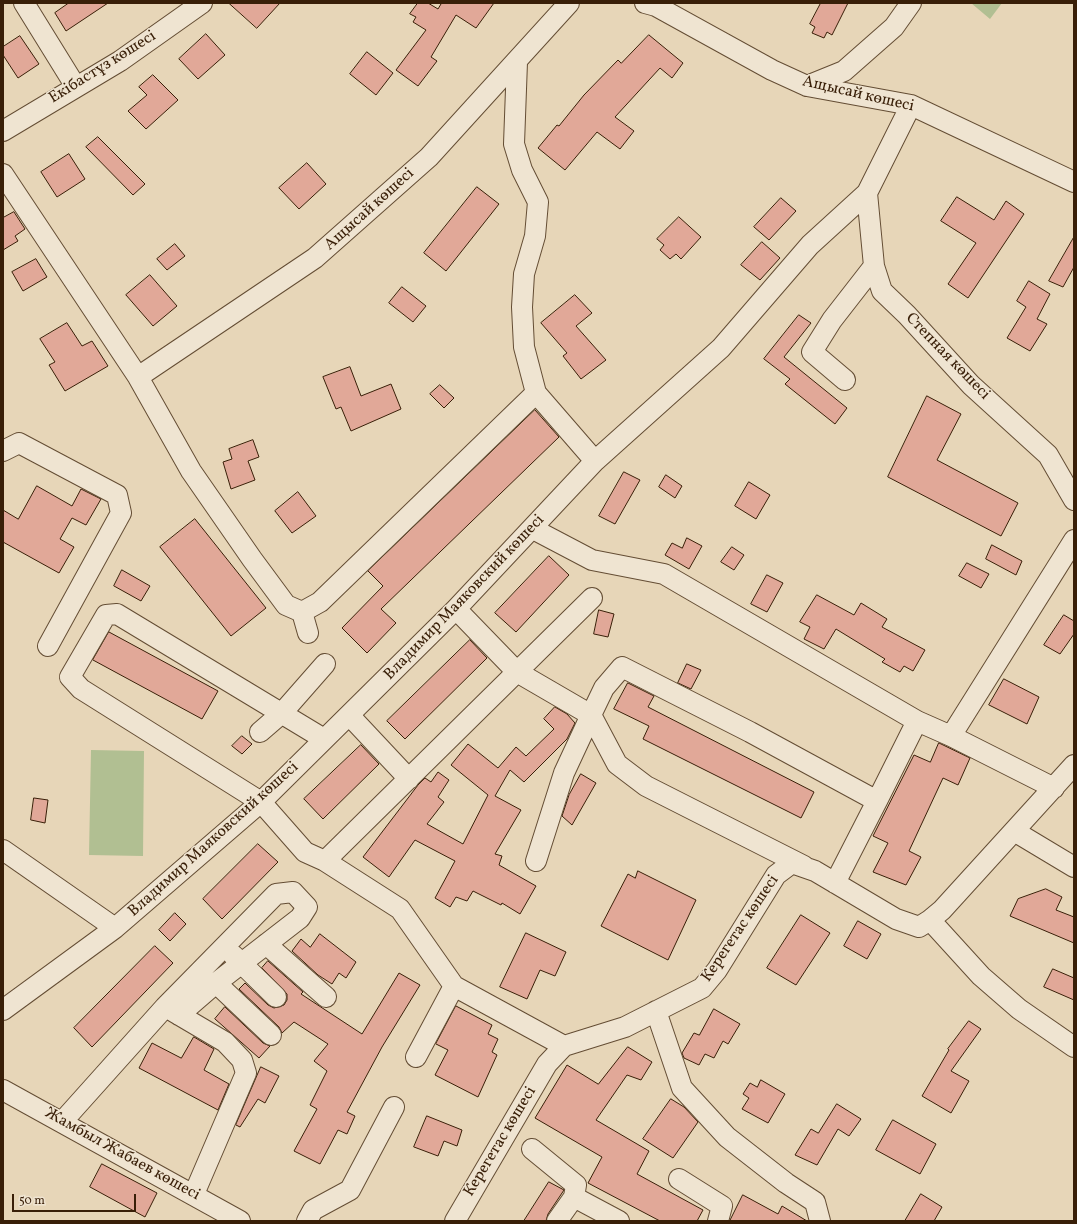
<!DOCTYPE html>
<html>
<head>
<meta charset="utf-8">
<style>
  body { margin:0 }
  #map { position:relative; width:1077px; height:1224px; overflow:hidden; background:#e7d6b8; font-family:Vollkorn,serif }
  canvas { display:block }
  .frame { position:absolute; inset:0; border:4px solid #391f08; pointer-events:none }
  .scale { position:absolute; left:12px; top:1194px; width:124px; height:18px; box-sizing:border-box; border:2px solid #391f08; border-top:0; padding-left:5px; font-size:12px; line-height:14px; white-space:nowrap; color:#391f08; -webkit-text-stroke:3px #efe4d1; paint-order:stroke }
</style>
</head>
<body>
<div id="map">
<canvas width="1077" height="1224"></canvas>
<div class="frame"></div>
<div class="scale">50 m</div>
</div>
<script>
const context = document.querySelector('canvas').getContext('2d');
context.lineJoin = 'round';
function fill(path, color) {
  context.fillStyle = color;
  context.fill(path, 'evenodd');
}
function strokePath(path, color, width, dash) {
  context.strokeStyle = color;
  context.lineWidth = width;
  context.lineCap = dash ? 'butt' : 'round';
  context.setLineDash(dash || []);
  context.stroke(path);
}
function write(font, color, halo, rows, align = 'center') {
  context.font = font + ' Vollkorn,serif';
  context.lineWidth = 3;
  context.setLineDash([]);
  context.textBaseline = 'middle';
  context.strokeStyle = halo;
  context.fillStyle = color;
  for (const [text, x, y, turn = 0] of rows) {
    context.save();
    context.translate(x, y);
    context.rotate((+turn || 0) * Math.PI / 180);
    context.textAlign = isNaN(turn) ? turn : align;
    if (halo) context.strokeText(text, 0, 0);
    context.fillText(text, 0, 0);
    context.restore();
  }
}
const green = new Path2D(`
  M971 3H1002L990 19Z
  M91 750 144 751 143 856 89 855Z`);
const building = new Path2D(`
  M69 3H108L66 31 55 13Z
  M229 3H280L257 28Z
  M418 3H428L438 9 441 4 439 3H494L476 28 456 15 431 57 437 61 418 86 396 70 426 30 413 22 416 17 410 14Z
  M821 3H848L832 35 827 32 824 38 812 33 815 27 810 24Z
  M206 34 225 55 198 79 179 59Z
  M649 35 683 63 672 78 660 68 615 117 634 131 620 149 597 132 565 170 538 148 557 125 559 126 584 95 618 60 621 63Z
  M20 36 39 64 18 78 3 55V47Z
  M367 52 393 73 376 95 350 74Z
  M153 75 178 100 146 129 128 111 147 95 139 87Z
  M98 137 145 184 133 195 86 147Z
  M69 154 85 179 57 197 41 172Z
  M307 163 326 184 299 209 279 188Z
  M477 187 499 204 446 271 424 253Z
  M957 197 994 220 1006 201 1024 214 968 298 948 284 976 243 941 221Z
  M781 198 796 211 769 240 754 227Z
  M14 212 25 229 15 236 18 241 3 250V218Z
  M679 217 701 237 681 259 676 254 670 259 660 250 664 245 657 239Z
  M1074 237V267L1063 287 1049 281Z
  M762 242 780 258 760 280 741 265Z
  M175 244 185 256 167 270 157 259Z
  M36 259 47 277 23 291 12 272Z
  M150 275 177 306 153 326 126 295Z
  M1029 281 1050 294 1037 319 1047 324 1030 351 1007 338 1026 307 1017 301Z
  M402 287 426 306 413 322 389 303Z
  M575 295 592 313 576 326 606 360 581 379 563 356 567 353 541 323Z
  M799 315 811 323 784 357 847 408 835 424 785 384 790 379 764 359Z
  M67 323 82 346 92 341 108 366 65 391 49 365 55 362 40 339Z
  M350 367 361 396 391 384 401 409 351 431 341 407 336 409 323 377Z
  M440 385 454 398 444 408 430 394Z
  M927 396 961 414 937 460 1018 503 1001 536 888 477Z
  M535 410 559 437 381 609 396 623 367 653 342 628 383 586 368 571Z
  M253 440 259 457 248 461 255 480 231 489 223 462 232 459 229 449Z
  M624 472 640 480 615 524 599 516Z
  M666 475 682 486 675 498 659 487Z
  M749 482 770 495 756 519 735 506Z
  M37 486 72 506 81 489 101 499 86 525 72 518 60 539 74 547 59 573 3 542V510L18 519Z
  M298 492 316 516 292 533 275 511Z
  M195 519 266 608 231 636 160 547Z
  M687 538 702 546 689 569 665 555 672 543 682 548Z
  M992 545 1022 561 1016 575 986 559Z
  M732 547 744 555 734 570 721 562Z
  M549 556 569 575 516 632 495 613Z
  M967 563 989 574 981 588 959 576Z
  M122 570 150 586 141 601 114 586Z
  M767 575 783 583 767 612 751 604Z
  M817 595 854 615 861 603 887 619 882 627 925 650 913 671 904 666 900 672 882 662 885 659 836 629 824 649 804 639 810 627 800 622Z
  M599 610 614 614 608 637 594 634Z
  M1064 615 1074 621V634L1060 654 1044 645Z
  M109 632 218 691 202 719 93 660Z
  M470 640 487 658 405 739 387 721Z
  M687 664 701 670 691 689 678 683Z
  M1004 679 1039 697 1027 724 989 705Z
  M628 683 654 696 648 707 814 792 801 818 643 739 649 726 614 709Z
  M555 707 567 714 575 723 567 739 524 782 510 770 495 796 521 810 495 854 502 856 499 865 536 886 520 914 502 903 501 905 473 891 467 901 456 897 450 907 435 898 455 861 415 840 389 877 363 857 418 785 425 778 431 782 438 772 449 780 438 797 444 802 427 824 463 844 488 795 451 765 468 744 498 768 516 747 526 756 554 729 544 719Z
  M242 736 252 744 242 754 232 746Z
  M939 743 970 758 958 785 943 778 909 851 921 857 906 885 873 872 888 843 873 836 914 755 930 762Z
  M361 745 379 764 323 819 304 799Z
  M581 774 596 783 572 825 562 816 569 795Z
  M34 798 48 800 45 823 31 820Z
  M258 844 278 862 222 919 203 899Z
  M638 871 696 900 668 960 601 926 628 874 635 878Z
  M1046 889 1062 897 1056 910 1074 917V943L1010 916 1018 899Z
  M175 913 186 924 170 941 159 930Z
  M801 915 830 933 796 985 767 968Z
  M858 921 881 934 867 959 844 946Z
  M526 933 566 952 555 976 540 970 527 999 500 987Z
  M320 934 356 962 346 978 339 973 332 984 318 975 292 951 301 939 310 947Z
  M155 946 173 963 92 1047 74 1028Z
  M268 961 303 992 301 994 362 1034 399 973 420 985 382 1047 347 1112 355 1116 347 1134 338 1130 320 1164 294 1151 317 1109 310 1105 327 1071 314 1061 328 1044 294 1022 282 1033 279 1027 239 989 245 983 268 1005 274 1008 284 1005 287 1000V994L262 968Z
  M1053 969 1074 978V1000L1044 987Z
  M456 1006 492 1025 488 1034 498 1039 492 1052 497 1055 478 1097 435 1075 448 1050 436 1044Z
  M225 1007 263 1043 270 1046 259 1058 215 1019Z
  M714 1009 740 1024 728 1044 723 1041 714 1058 705 1054 699 1065 684 1058 682 1053 694 1033 699 1035Z
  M969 1021 981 1029 951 1071 969 1081 951 1113 922 1096 949 1050 948 1049Z
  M194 1037 214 1049 204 1070 229 1084 218 1110 139 1068 152 1043 181 1058Z
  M628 1047 652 1062 641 1080 627 1075 596 1120 649 1151 637 1174 703 1210 697 1221H660L588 1183 602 1157 535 1118 567 1065 598 1084Z
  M261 1067 279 1076 265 1103 258 1099 240 1127 236 1125Z
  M761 1080 785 1094 768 1123 742 1109 749 1098 743 1094 750 1083 757 1087Z
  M671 1099 684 1107 698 1122 673 1158 643 1139Z
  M837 1104 861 1119 849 1136 838 1129 817 1165 795 1155 811 1129 818 1133Z
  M427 1116 462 1130 457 1146 444 1141 438 1156 414 1147Z
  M893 1120 936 1144 920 1174 876 1150Z
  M102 1164 157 1193 145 1217 90 1187Z
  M549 1182 564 1190 548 1214 546 1221H524Z
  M921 1194 942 1207 934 1221H905Z
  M743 1195 778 1214 782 1206 807 1221H730Z`);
const street = new Path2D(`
  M24 3 76 87
  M645 3 656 6 772 70 807 86 911 105 1074 182
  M807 86 844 71 894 27 911 3
  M3 131 120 61 202 3
  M3 174 138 377 191 471 252 559 286 605 302 612 308 633
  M867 193 874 266 882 291 907 315 971 385 1048 455 1074 500
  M138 377 315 258 429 157 569 3
  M845 380 812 352 832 320 874 266
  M3 451 19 443 117 495 121 513 48 646
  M595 461 721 348 810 245 867 193 911 105
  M533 529 592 560 664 574 917 721 951 736 1074 540
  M456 609 517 672 591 715 564 773 536 861
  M302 612 320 602 536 393
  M349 715 409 779
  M260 732 282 713 325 664
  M951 736 1054 788
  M324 739 117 614 106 615 70 677 81 689 261 802 305 852 325 861 592 598
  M1014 831 1074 867
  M3 850 115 928
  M325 861 400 909 454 986 564 1046
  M804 866 646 786 617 764 591 715 604 688 622 667 750 732 877 801 917 721
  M835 883 877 801
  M930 920 981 976 1019 1009 1074 1047
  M266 944 326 997
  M233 955 276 997
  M216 983 271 1035
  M169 1009 225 1042 242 1060 246 1073 194 1194
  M3 1010 115 928 261 802 456 609 595 461 536 393 524 347 522 307 524 274 535 236 538 202 522 170 514 144 517 62
  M656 1011 682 1088 727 1137 786 1183 815 1202 820 1221
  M416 1057 454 986
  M3 1090 240 1221
  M62 1122 165 1007 276 894 293 892 307 907 300 918 216 983 179 1015
  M532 1149 576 1185 574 1197 557 1221
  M679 1179 722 1206 718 1221
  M574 1197 619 1221
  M307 1221 313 1210 350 1190 394 1107
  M455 1221 547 1064 564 1046 625 1027 702 988 717 970 776 875 792 863 815 871 896 919 919 927 930 920 942 910 1074 765`);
const streetNames = [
  ["Екібастұз көшесі",103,68,-32],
  ["Ащысай көшесі",858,95,13],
  ["Ащысай көшесі",370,210,-42],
  ["Степная көшесі",947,357,46],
  ["Владимир Маяковский көшесі",465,598,-46],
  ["Владимир Маяковский көшесі",214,840,-42],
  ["Керегетас көшесі",741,929,-56],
  ["Керегетас көшесі",501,1142,-59],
  ["Жамбыл Жабаев көшесі",122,1155,29]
];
fill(green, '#b1bf92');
fill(building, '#e1a898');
strokePath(building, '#391f08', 1);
strokePath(street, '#644d34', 22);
strokePath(street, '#efe4d1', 20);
write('16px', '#391f08', '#efe4d1', streetNames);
</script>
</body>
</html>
